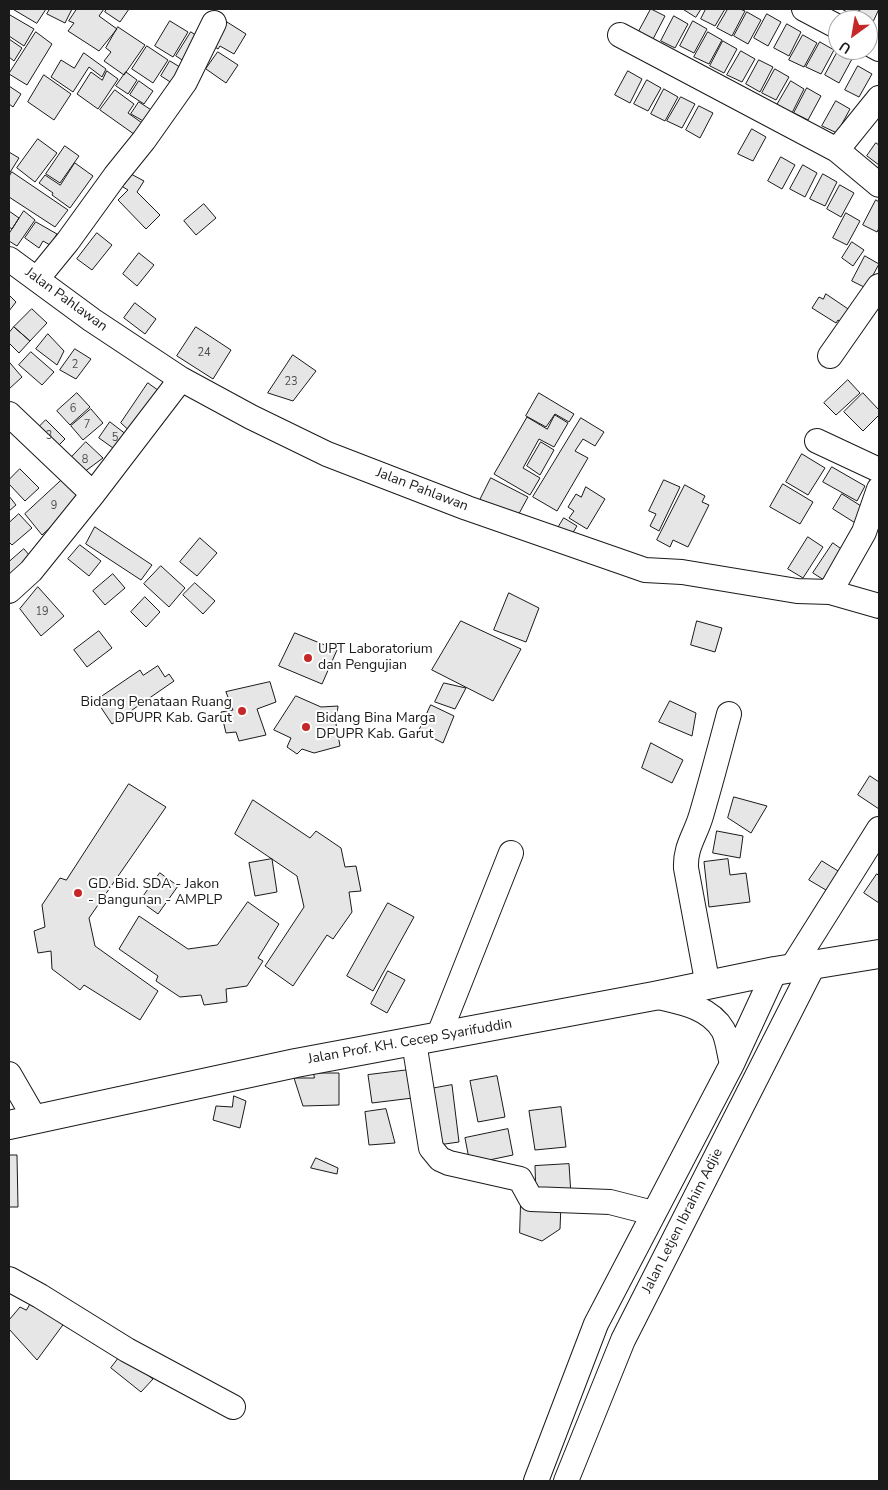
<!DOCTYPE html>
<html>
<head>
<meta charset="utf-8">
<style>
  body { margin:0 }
  #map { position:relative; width:888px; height:1490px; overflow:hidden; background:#fff; font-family:"Nunito Sans",sans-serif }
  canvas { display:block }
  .frame { position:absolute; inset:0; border:10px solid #1a1a1a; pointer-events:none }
  .north { position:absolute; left:828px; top:10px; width:50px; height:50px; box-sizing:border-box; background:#fff; border:1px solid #a3a3a3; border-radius:50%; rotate:212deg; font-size:14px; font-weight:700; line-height:20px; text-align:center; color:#1a1a1a }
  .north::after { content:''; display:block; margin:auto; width:18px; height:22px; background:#c62828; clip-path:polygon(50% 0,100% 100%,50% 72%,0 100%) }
</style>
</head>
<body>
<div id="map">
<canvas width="888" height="1490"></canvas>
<div class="frame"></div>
<div class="north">U</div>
</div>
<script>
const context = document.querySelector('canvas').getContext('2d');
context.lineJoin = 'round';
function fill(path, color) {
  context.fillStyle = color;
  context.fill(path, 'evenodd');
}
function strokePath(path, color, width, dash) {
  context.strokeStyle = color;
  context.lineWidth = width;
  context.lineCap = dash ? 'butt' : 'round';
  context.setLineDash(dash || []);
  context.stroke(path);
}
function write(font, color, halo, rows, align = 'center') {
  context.font = font + ' "Nunito Sans",sans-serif';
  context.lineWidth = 4;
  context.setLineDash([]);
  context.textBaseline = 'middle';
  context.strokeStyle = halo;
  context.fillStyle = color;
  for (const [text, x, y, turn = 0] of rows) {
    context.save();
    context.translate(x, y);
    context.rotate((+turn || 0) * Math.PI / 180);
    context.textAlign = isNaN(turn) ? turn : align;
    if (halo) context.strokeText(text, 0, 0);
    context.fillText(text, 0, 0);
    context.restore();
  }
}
const building = new Path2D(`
  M13 9H46L37 23Z
  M50 9H72L65 23 47 14Z
  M77 9H104L99 16 117 29 99 51 68 31 74 23 69 21Z
  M107 9H129L120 22 105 12Z
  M651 9 665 16 652 41 638 33Z
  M683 9H701L696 17Z
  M706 9H725L715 26 701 19Z
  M728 9H740L745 11 732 36 717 28Z
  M842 9H859L855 16Z
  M861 9H879L872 24 868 20 857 16Z
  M747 12 761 20 748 44 734 36Z
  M767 14 781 22 768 46 754 38Z
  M10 15 34 29 24 46 9 36V17Z
  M674 16 688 24 675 48 661 41Z
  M170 21 188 32 173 57 155 46Z
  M693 21 707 29 694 53 680 46Z
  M227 22 246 34 234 54 220 46 218 49 212 45Z
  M787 24 801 32 789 56 774 48Z
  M118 27 145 45 124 75 104 61 111 52 106 48Z
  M36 32 52 44 27 85 9 74Z
  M191 32 203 40 190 65 176 56Z
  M708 32 722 40 709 64 694 57Z
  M803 35 817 43 804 67 789 60Z
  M9 39 22 48 14 61 9 57Z
  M723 41 737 49 724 73 710 66Z
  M820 42 834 50 821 74 806 67Z
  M147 46 168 60 153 83 132 69Z
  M741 51 755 59 742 82 727 75Z
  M838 51 852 59 839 83 825 75Z
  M218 52 238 65 226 83 206 69Z
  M84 53 106 69 102 77 89 67 73 92 51 77 61 60 74 68Z
  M759 60 773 67 760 92 746 84Z
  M170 61 188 72 178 87 161 76Z
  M858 66 872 74 859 97 845 90Z
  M775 69 789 77 776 100 762 93Z
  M107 71 118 79 98 109 77 94 91 72 102 80Z
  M628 71 642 79 630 103 615 95Z
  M126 72 137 80 128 94 116 86Z
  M44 75 71 94 54 120 28 102Z
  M647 80 661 88 648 111 634 104Z
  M139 81 153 91 144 104 130 95Z
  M791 81 804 89 792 113 777 105Z
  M9 86 21 94 13 107 9 104Z
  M807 88 821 96 808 120 794 113Z
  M664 89 678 97 665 121 651 114Z
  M115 90 134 104 128 113 145 125 138 137 100 110Z
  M681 97 695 104 682 128 667 121Z
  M836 101 850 109 837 133 822 126Z
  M139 102 159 115 152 126 131 114Z
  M699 106 713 113 700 138 686 130Z
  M752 129 766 137 753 161 738 154Z
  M38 139 57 153 35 182 17 168Z
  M876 143 879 145V165L867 156Z
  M65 146 79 156 60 183 46 174Z
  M9 152 19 158 9 174Z
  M781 157 795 165 782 189 768 181Z
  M75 163 93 176 70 208 52 195 53 193 39 183 45 175 60 185Z
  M803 165 817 173 805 197 790 189Z
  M12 172 68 210 55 227 9 197V177Z
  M131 174 144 181 137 192 160 215 146 229 118 200 128 190 123 187Z
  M823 174 837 182 825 206 810 199Z
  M840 185 854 193 841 217 827 209Z
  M876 200 879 202V228L877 232 863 225Z
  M204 204 216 218 196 235 184 221Z
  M9 211 19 218 12 229 9 227Z
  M24 211 35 220 17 246 9 241V234Z
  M846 213 860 221 847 245 833 238Z
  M36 222 57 234 50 245 43 241 39 248 25 238Z
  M97 233 112 245 92 270 77 259Z
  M852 242 864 250 853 266 842 258Z
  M139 253 154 265 137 286 123 274Z
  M865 256 879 264 866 288 852 281Z
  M826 294 857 315 849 327 838 320 836 323 812 308 819 297 823 299Z
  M9 295 16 302 9 311Z
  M135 303 156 319 145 334 124 318Z
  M32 309 47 323 30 341 14 327Z
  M14 327 30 341 19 353 9 343V333Z
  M196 327 231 350 213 379 177 356Z
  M48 334 64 351 57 365 36 349Z
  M75 349 91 359 76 379 60 370Z
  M31 352 54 372 42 385 19 365Z
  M293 355 316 371 293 401 268 393Z
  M10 363 22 377 9 389V364Z
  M848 380 860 393 836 415 824 403Z
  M148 383 162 393 134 435 121 423Z
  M77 393 90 407 70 425 57 411Z
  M539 393 574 414 569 422 555 414 546 427 526 416Z
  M863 393 879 410V415L863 431 844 412Z
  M91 409 103 423 83 440 71 426Z
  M555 415 568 423 554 447 539 439 523 468 540 478 530 495 494 474 527 417 547 429Z
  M581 418 604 432 595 446 583 439 575 451 588 458 557 511 533 497Z
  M46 420 65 439 52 452 33 433Z
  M110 422 131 438 120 453 99 438Z
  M86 442 103 458 80 475 68 461Z
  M541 442 554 450 540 475 527 466Z
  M802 454 825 468 808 495 786 482Z
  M832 467 865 486 857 501 823 482Z
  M20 469 39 488 25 501 9 484V480Z
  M65 477 83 498 42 535 25 514Z
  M491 478 528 497 515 521 479 502Z
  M664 480 680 487 659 531 650 526 656 514 649 511Z
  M783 484 813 502 800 524 770 507Z
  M685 485 705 496 702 502 709 505 688 547 673 540 670 547 657 540Z
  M586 487 605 499 587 529 569 518 574 511 568 507 576 494 581 497Z
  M842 494 869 511 860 526 833 509Z
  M9 496 16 505 9 511Z
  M19 514 32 528 12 545 9 542V523Z
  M564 518 577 526 569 539 556 531Z
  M95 527 152 565 141 580 86 544Z
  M808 537 823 547 803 578 788 569Z
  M200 538 217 553 197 576 180 562Z
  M833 543 847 553 827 582 813 573Z
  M80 545 101 561 89 576 68 559Z
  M24 549 36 563 16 580 9 572V562Z
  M161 566 185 588 169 607 144 584Z
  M113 574 125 588 105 605 93 591Z
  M195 583 215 601 203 614 183 595Z
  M38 587 64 616 41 636 20 609Z
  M509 593 539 608 526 642 494 630Z
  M145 597 160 612 146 627 131 612Z
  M461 621 521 649 493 701 432 670Z
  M697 621 722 628 715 652 691 645Z
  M99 631 112 648 87 667 74 650Z
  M295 633 337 650 322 684 279 666Z
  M158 666 165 677 169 674 174 681 112 724 96 700 140 670 143 675Z
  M270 682 276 702 257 709 266 735 239 741 236 732 226 733 221 712 233 710 226 692Z
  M444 683 466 688 455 709 435 702Z
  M296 696 321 707 338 706 336 724 340 746 314 753 302 749 297 754 287 747 291 738 274 730Z
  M670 701 696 713 692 736 659 722Z
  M431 705 454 716 443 743 419 731Z
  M651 743 683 760 672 783 642 768Z
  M870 776 879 782V809L858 795Z
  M129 784 166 807 89 918 95 946 158 991 140 1020 84 985 80 990 52 969 51 951 38 953 34 931 45 927 42 905 60 878 66 880Z
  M734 797 767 806 751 833 728 818Z
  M253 800 310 838 316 831 341 848 345 867 356 866 361 891 349 892 352 912 333 939 327 935 293 986 265 966 304 907 297 876 235 834Z
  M717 831 743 836 740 858 713 853Z
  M272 859 277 892 255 896 249 863Z
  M728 859 730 875 746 873 750 902 709 907 704 862Z
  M822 861 843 874 831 893 809 880Z
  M160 873 178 886 158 914 140 901Z
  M877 874 879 876V903L864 893Z
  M248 902 279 924 258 958 263 961 247 986 226 989 227 1002 204 1005 201 995 180 997 156 981 158 976 119 949 139 916 188 949 217 945Z
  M388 903 414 917 373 991 347 976Z
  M388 971 405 980 387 1013 371 1004Z
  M417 1069 421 1097 372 1103 368 1075Z
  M314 1073H339V1105L303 1106 294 1078H314Z
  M497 1076 505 1117 478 1122 470 1081Z
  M452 1085 459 1142 438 1145 430 1089Z
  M234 1096 246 1101 240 1128 213 1120 216 1106 232 1107Z
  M561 1107 566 1147 535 1150 529 1111Z
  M386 1109 395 1143 369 1145 365 1112Z
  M508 1129 513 1155 470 1164 465 1138Z
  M9 1155H17L18 1207H9Z
  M316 1158 338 1168 337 1174 311 1168Z
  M569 1164 571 1195 536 1196 535 1166Z
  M521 1202 561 1204 560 1229 542 1241 520 1233Z
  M34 1298 68 1318 37 1360 9 1329V1320L20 1307 26 1310Z
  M121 1355 153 1379 141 1392 111 1368Z`);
const minor = new Path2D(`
  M804 9 838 27
  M620 35 837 150 879 185
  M868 43 879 49
  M837 150 879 98
  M9 259 92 320 181 379 251 417 327 454 467 508 645 570 682 572 797 591 830 592 879 606
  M37 279 68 241 115 176 144 140 185 82 214 23
  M830 356 879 286
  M9 414 93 494
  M817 441 879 470
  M9 591 31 571 93 494 181 379
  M830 592 864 532 879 489
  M791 969 879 829
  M708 986 686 868C685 847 695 836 701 816 711 782 720 748 729 714
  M654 996C679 1002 709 1006 723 1030 728 1039 729 1054 732 1064
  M438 1037 511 853
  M414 1042 431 1148 440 1159 449 1163 520 1179 531 1199 610 1202 653 1213
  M9 1074 35 1119
  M9 1279 40 1296 127 1350 233 1407
  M536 1481 596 1324 732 1064 775 971
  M566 1481 623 1340 813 966`);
const major = new Path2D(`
  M9 1125 296 1063 654 996 775 971 879 954`);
const markers = [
  [308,658,5,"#c62828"],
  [242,711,5,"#c62828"],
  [306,727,5,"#c62828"],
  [78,893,5,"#c62828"]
];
const numberNames = [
  ["24",204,353],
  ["2",75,365],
  ["23",291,382],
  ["6",73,409],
  ["7",87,425],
  ["3",49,436],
  ["5",115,438],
  ["8",85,460],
  ["9",54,506],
  ["19",42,612]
];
const streetNames = [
  ["Jalan Pahlawan",66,300,36],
  ["Jalan Pahlawan",422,490,21],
  ["Jalan Prof. KH. Cecep Syarifuddin",410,1042,-10],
  ["Jalan Letjen Ibrahim Adjie",683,1221,-63]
];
const poiNames = [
  ["UPT Laboratorium",318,650],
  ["dan Pengujian",318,666],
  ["Bidang Penataan Ruang",232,703,"right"],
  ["DPUPR Kab. Garut",232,719,"right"],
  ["Bidang Bina Marga",316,719],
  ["DPUPR Kab. Garut",316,735],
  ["GD. Bid. SDA - Jakon",88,885],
  ["- Bangunan - AMPLP",88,901]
];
fill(building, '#e6e6e6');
strokePath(building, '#1a1a1a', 1);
strokePath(minor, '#1a1a1a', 26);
strokePath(major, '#1a1a1a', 30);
strokePath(minor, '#fff', 24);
strokePath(major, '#fff', 28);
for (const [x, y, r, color] of markers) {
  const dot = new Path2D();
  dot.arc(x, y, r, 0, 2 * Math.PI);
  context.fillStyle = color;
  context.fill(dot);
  strokePath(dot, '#fff', 2);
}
write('11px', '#4d4d4d', null, numberNames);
write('14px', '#1a1a1a', '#fff', streetNames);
write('14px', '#1a1a1a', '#fff', poiNames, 'left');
</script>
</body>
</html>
